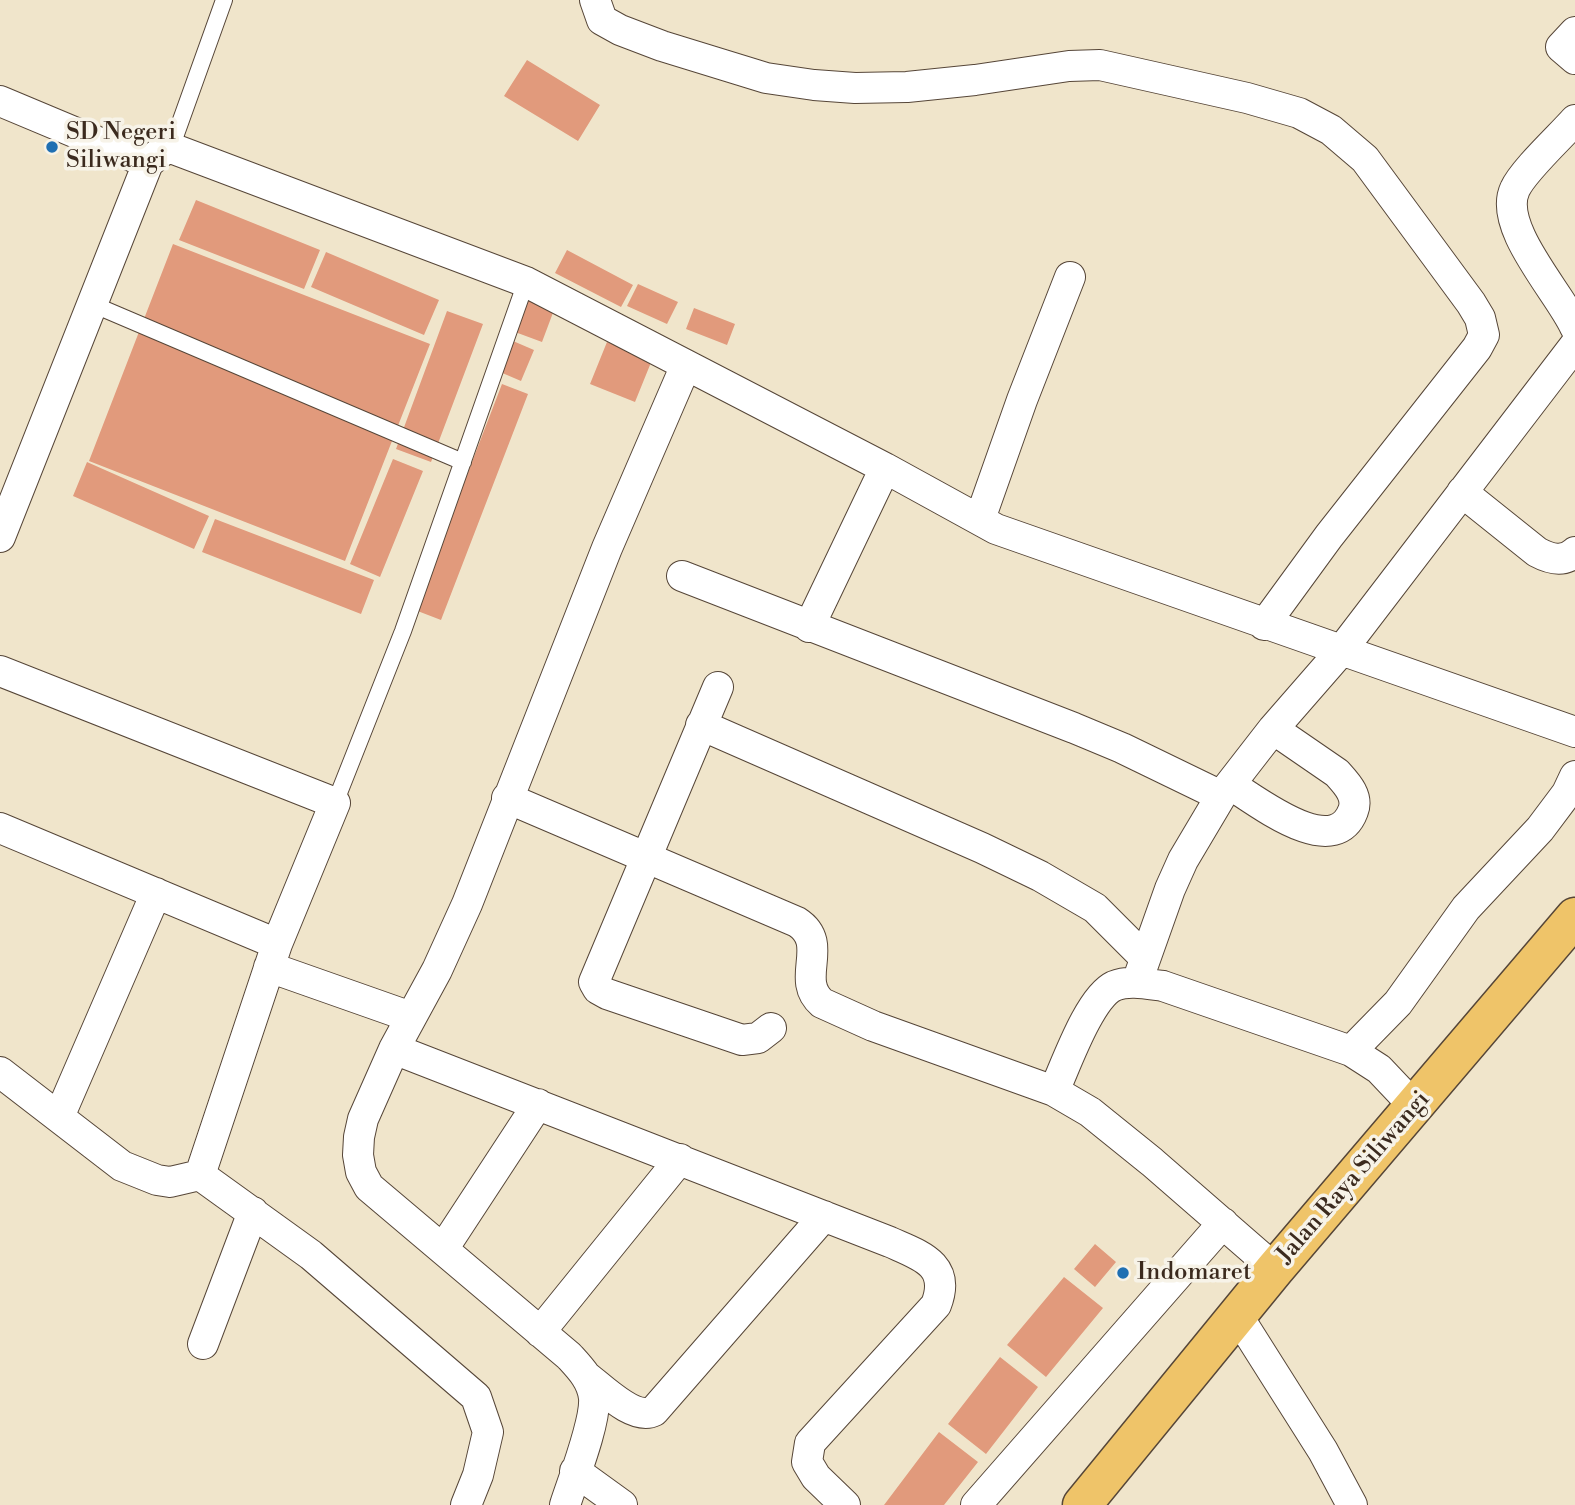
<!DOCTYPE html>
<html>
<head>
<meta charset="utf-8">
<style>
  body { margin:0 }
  canvas { display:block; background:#f0e5cb }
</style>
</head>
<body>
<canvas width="1575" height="1505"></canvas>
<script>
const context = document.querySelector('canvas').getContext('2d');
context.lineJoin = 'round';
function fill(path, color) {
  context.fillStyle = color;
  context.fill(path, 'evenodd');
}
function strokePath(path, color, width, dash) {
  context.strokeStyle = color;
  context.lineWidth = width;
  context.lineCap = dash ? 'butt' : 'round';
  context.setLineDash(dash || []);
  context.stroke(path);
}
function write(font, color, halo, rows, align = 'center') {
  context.font = font + ' "Libre Bodoni",serif';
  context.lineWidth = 7;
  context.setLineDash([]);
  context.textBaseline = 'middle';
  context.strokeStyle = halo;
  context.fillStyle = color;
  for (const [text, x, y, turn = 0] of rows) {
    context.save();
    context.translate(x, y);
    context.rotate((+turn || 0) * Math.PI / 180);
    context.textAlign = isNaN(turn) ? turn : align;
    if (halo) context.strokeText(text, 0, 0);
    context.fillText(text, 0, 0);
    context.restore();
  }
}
const building = new Path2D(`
  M527 60 600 105 578 141 504 96Z
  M196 200 320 250 304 289 179 240Z
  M173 244 430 344 345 561 89 461Z
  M567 250 633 285 621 307 555 273Z
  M326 252 439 300 424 335 311 287Z
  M638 284 678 302 667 324 627 306Z
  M529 293 557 302 542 342 515 332Z
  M694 308 735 324 727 345 686 329Z
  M447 311 483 324 431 462 396 449Z
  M513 341 534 350 521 381 500 372Z
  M607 342 652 360 635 402 590 384Z
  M502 384 528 394 441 620 415 610Z
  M393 459 423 471 380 577 350 564Z
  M87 462 209 516 194 549 73 496Z
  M215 519 374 580 361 614 202 552Z
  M1095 1244 1116 1262 1095 1287 1074 1269Z
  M1064 1277 1103 1308 1046 1377 1007 1345Z
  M1000 1357 1038 1387 986 1454 948 1424Z
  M939 1432 978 1462 944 1505H884Z`);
const lane = new Path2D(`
  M171 148 224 0
  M92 304 463 462
  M335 803 403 631 526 282`);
const street = new Path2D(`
  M595 0 602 20 620 30 662 46 766 78 814 85 855 88 907 87 975 80 1069 66 1100 65 1247 98 1299 113 1331 130 1365 159 1471 303 1480 318 1484 335 1477 348 1329 536 1264 625
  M1575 32 1561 47 1575 59
  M0 101 148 163
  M1575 120C1560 137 1523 171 1515 189 1497 227 1560 293 1575 327
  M1462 492 1537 552C1550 559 1563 563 1575 552
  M980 519 1022 400 1070 277
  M0 537 148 163 162 151 171 148 526 282 885 468 996 529 1575 732
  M682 576 1074 728 1122 748 1221 796
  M809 627 885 468
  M0 671 335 803 277 944 200 1175 311 1255 476 1397 488 1432 478 1475 466 1505
  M718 687 594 982 598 989 607 994 742 1040 758 1038 771 1028
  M701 725 982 848 1040 876 1095 908 1145 958
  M1231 785C1257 801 1334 862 1353 811 1359 796 1346 783 1337 773L1273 729
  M507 798 797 922C831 944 794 979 822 1003L873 1026 1054 1091 1090 1112 1152 1162 1275 1269
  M0 828 277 944
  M269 967 411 1017
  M1137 982 1170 889 1183 860 1221 796 1273 729 1341 651 1575 345
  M394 1049 890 1242C919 1255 952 1264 936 1305L810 1443 807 1462 816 1477 845 1505
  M1351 1051 1398 1003 1466 908 1540 829 1567 793 1575 776
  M0 1072 122 1166 157 1180 170 1182 200 1175
  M1054 1091C1066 1065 1089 998 1114 986 1129 980 1147 984 1163 986L1351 1051 1379 1069 1415 1107
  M59 1117 156 893
  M443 1249 538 1104
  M1237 1315 1323 1451 1352 1505
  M540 1332 680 1159
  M203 1344 253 1212
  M587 1377C603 1389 634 1421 654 1411L824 1216
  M575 1471 622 1505
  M565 1505C573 1480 596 1422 594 1398 592 1380 580 1368 569 1356L369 1187 361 1172 358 1155 359 1137 363 1119 394 1049 437 970 467 904 607 548 686 365
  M976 1505 1223 1223`);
const highway = new Path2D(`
  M1082 1505 1275 1269 1575 917`);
const markers = [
  [52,147,7,"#1f6fb2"],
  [1123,1273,7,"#1f6fb2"]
];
const poiNames = [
  ["SD Negeri",66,133],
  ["Siliwangi",66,161],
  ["Indomaret",1137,1273]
];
const streetNames = [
  ["Jalan Raya Siliwangi",1354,1178,-49]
];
fill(building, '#e19a7c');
strokePath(lane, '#564638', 18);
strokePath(street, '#564638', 32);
strokePath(highway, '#564638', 41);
strokePath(lane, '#fff', 16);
strokePath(street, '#fff', 30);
strokePath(highway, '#efc469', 38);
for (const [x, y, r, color] of markers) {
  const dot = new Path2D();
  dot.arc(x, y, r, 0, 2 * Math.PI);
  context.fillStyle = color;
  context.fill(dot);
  strokePath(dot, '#f7f3e8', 2.5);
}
write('24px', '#3b2a1e', '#f7f3e8', poiNames, 'left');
write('24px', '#3b2a1e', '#f7f3e8', streetNames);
</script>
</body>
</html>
